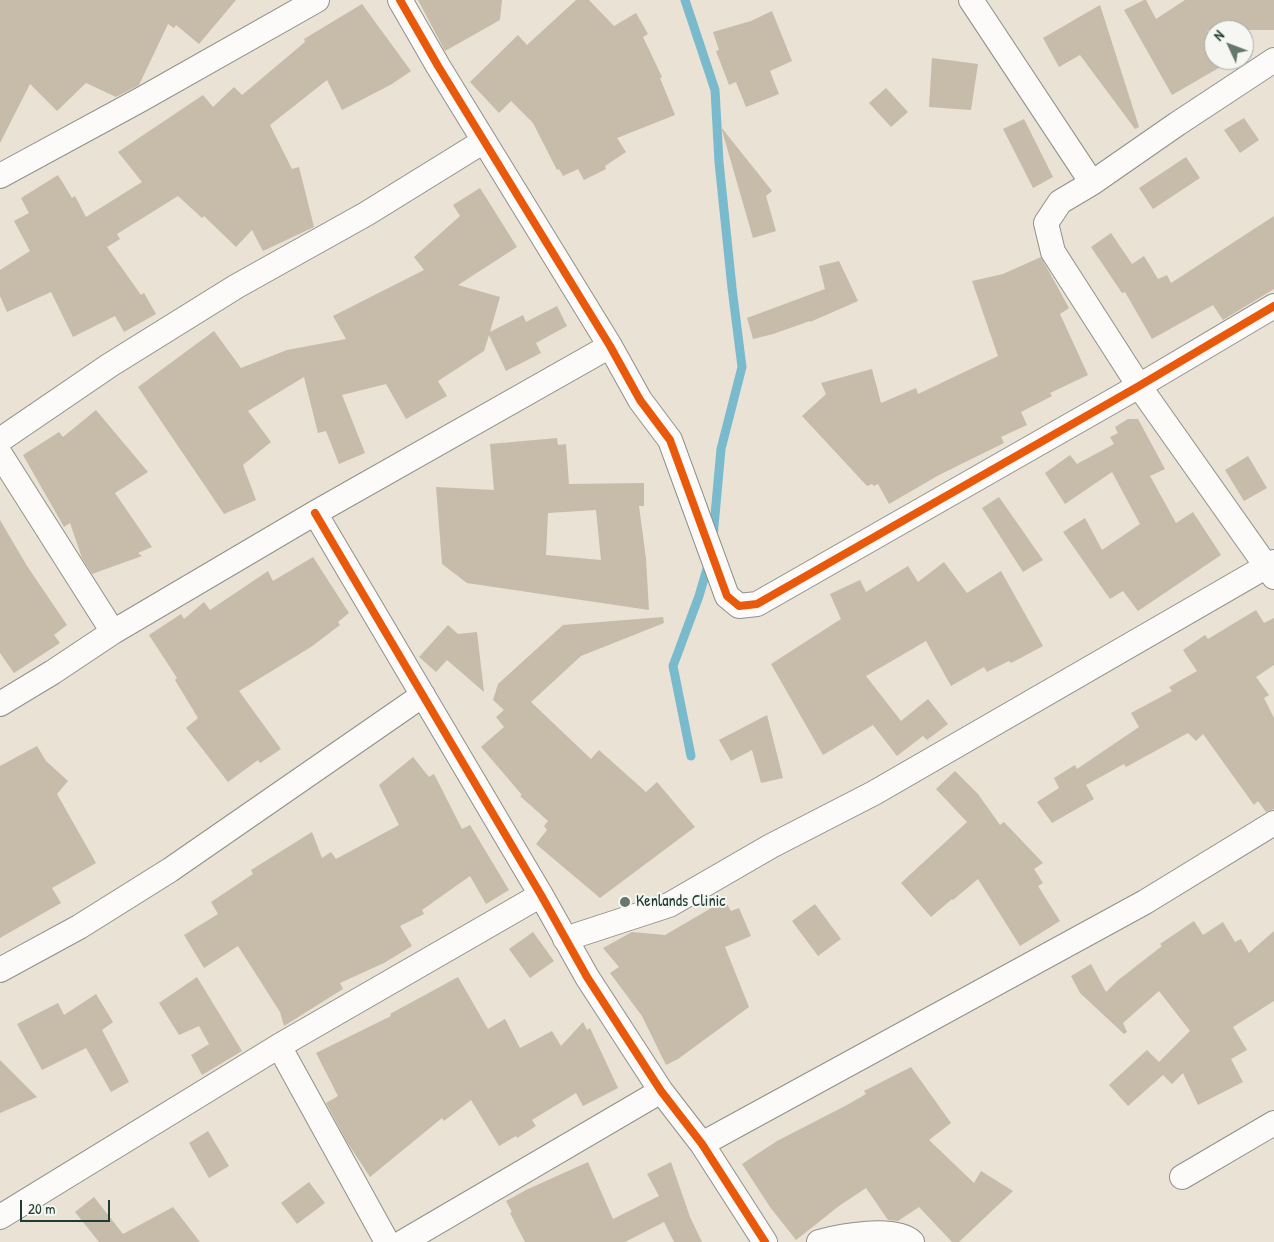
<!DOCTYPE html>
<html>
<head>
<meta charset="utf-8">
<style>
  body { margin:0 }
  #map { position:relative; width:1274px; height:1242px; overflow:hidden; background:#e9e2d5; font-family:"Patrick Hand",sans-serif }
  canvas { display:block }
  .north { position:absolute; left:1204px; top:20px; width:50px; height:50px; box-sizing:border-box; background:#f6f6f2; border:1px solid #a0aca6; border-radius:50%; rotate:313deg; font-size:14px; font-weight:700; line-height:20px; text-align:center; color:#1f3d34 }
  .north::after { content:''; display:block; margin:auto; width:18px; height:22px; background:#66776c; clip-path:polygon(50% 0,100% 100%,50% 72%,0 100%) }
  .scale { position:absolute; left:20px; top:1200px; width:90px; height:22px; box-sizing:border-box; border:2px solid #1f3d34; border-top:0; padding-left:6px; font-size:15px; line-height:18px; white-space:nowrap; color:#1f3d34; -webkit-text-stroke:4px #f6f6f2; paint-order:stroke }
</style>
</head>
<body>
<div id="map">
<canvas width="1274" height="1242"></canvas>
<div class="north">N</div>
<div class="scale">20 m</div>
</div>
<script>
const context = document.querySelector('canvas').getContext('2d');
context.lineJoin = 'round';
function strokePath(path, color, width, dash) {
  context.strokeStyle = color;
  context.lineWidth = width;
  context.lineCap = dash ? 'butt' : 'round';
  context.setLineDash(dash || []);
  context.stroke(path);
}
function fill(path, color) {
  context.fillStyle = color;
  context.fill(path, 'evenodd');
}
function write(font, color, halo, rows, align = 'center') {
  context.font = font + ' "Patrick Hand",sans-serif';
  context.lineWidth = 4;
  context.setLineDash([]);
  context.textBaseline = 'middle';
  context.strokeStyle = halo;
  context.fillStyle = color;
  for (const [text, x, y, turn = 0] of rows) {
    context.save();
    context.translate(x, y);
    context.rotate((+turn || 0) * Math.PI / 180);
    context.textAlign = isNaN(turn) ? turn : align;
    if (halo) context.strokeText(text, 0, 0);
    context.fillText(text, 0, 0);
    context.restore();
  }
}
const stream = new Path2D(`
  M685 0 715 90 719 162 732 288 742 367 721 449 713 537
  M691 756 673 666 699 596 709 562`);
const building = new Path2D(`
  M0 0H236L199 44 176 25 174 28 168 24 139 85 116 97 86 83 57 111 30 84 0 143Z
  M418 0H502L500 20 445 51Z
  M576 0H589L614 26 636 13 648 34 643 37 662 77 660 78 675 115 617 138 626 152 605 166 606 169 584 180 578 169 563 176 559 169 557 170 533 123 511 101 499 113 470 82 518 35 527 45Z
  M1144 0H1146L1156 19 1185 0H1274V30H1207L1214 40V60H1228L1229 62 1172 95 1124 10Z
  M362 4 411 71 392 84 342 110 327 80 270 125 292 169 299 167 314 227 263 251 252 230 236 247 204 216 202 218 178 196 117 234 120 239 107 247 141 295 144 293 156 314 124 332 115 316 73 337 51 292 7 312 0 296V270L30 251 14 221 29 213 21 198 58 175 72 198 75 196 86 217 142 182 118 152 203 95 213 107 234 87 242 95 305 42 304 39Z
  M1100 5 1139 127 1135 129 1080 55 1059 67 1043 38Z
  M772 11 792 61 770 71 779 94 746 107 736 82 729 85 716 51 719 50 713 32 751 21Z
  M932 58 978 64 971 110 929 107Z
  M886 88 908 112 891 127 869 103Z
  M1244 118 1259 140 1240 153 1224 130Z
  M1024 119 1053 177 1033 188 1003 129Z
  M721 127 772 191 766 196 776 231 753 238Z
  M1186 157 1200 178 1153 209 1139 188Z
  M480 188 517 247 458 285 500 297 490 332 523 315 526 322 557 306 567 326 536 343 541 353 506 371 489 335 484 351 438 381 447 396 406 419 386 384 342 395 365 453 339 464 326 431 318 433 304 377 248 411 271 442 243 465 256 500 224 514 138 387 214 331 241 368 287 350 346 339 333 316 424 270 414 257 460 216 453 205Z
  M1274 216V289L1223 320 1213 305 1152 339 1125 292 1122 293 1091 247 1111 233 1132 264 1144 256 1158 279 1167 275 1171 283Z
  M1041 257 1069 308 1060 314 1088 375 1050 393 1052 396 1021 412 1027 425 1001 437 1004 443 939 475 889 504 878 484 874 486 872 484 867 486 802 416 826 394 821 383 872 369 881 403 916 388 918 394 998 356 972 281 1003 274Z
  M839 261 858 301 810 322V321L773 334 753 339 747 318 825 289 819 266Z
  M96 410 148 472 115 493 152 547 138 553 142 556 92 574 82 558 70 523 64 527 23 455 59 432 63 437Z
  M1128 419H1138L1165 469 1150 476 1176 523 1193 512 1221 555 1138 611 1123 591 1110 599 1063 532 1085 518 1102 550 1140 524 1112 472 1065 504 1045 473 1070 455 1077 464 1114 444 1110 437 1118 433 1115 427Z
  M557 438 558 445 566 444 569 484 644 483V506H639L646 559 649 610 467 583 442 564 436 487 494 490 490 444ZM596 510 601 560 546 555 548 513Z
  M1248 456 1267 488 1244 501 1225 470Z
  M999 497 1043 560 1023 572 982 508Z
  M0 520 27 566 67 625 54 635 60 643 14 673 0 653Z
  M313 557 349 613 338 622 340 625 311 647 239 691 281 749 260 763 258 760 228 782 186 728 198 718 175 680 177 678 149 635 181 614 184 619 204 602 210 610 268 571 273 581Z
  M944 562 967 593 1001 571 1043 646 1011 663 1009 661 987 672 984 667 951 686 926 641 866 676 901 721 928 699 948 724 927 740 923 736 897 756 873 725 823 755 771 664 841 619 830 594 860 580 866 592 908 566 918 582Z
  M1256 610 1264 623 1274 618V665L1256 677 1269 695 1264 698 1274 718V809L1266 812 1258 801 1254 805 1203 734 1196 741 1188 733 1126 767 1124 764 1086 785 1094 799 1052 823 1037 802 1059 788 1054 778 1075 765 1077 769 1139 727 1131 713 1172 691 1169 687 1197 671 1183 650 1205 635 1208 639Z
  M663 617 664 623 581 656 531 702 591 759 599 750 646 792 657 782 695 827 600 898 536 844 547 830 544 826 548 821 520 796 522 795 481 747 504 727 496 717 504 710 493 700 498 684 563 625Z
  M448 625 458 634 477 632 484 692 447 660 436 672 419 657Z
  M767 715 783 778 761 783 752 750 731 761 719 740Z
  M37 746 46 761 68 781 57 794 96 863 52 888 61 903 0 938V766Z
  M413 757 429 777 434 774 462 829 470 825 509 890 486 904 470 876 422 910 424 914 400 926 412 946 384 963 340 983 343 989 284 1026 280 1012 238 946 204 968 184 935 218 914 211 902 253 874 251 870 312 832 322 858 331 852 336 859 399 825 379 785Z
  M955 771 978 794 1000 825 1004 822 1043 863 1034 869 1043 883 1038 886 1060 921 1020 946 978 879 953 900 952 899 931 917 901 883 967 822 936 789Z
  M725 900 731 911 739 908 751 936 725 947 749 1007 678 1059 666 1065 642 1016 610 973 619 967 603 948 632 932 665 935Z
  M815 904 841 939 818 956 792 921Z
  M1194 921 1203 935 1223 922 1235 942 1241 939 1249 953 1274 931V1001L1233 1027 1247 1050 1231 1059 1243 1082 1198 1105 1183 1073 1172 1084 1163 1075 1128 1106 1109 1085 1147 1050 1159 1062 1190 1031 1159 991 1123 1023 1127 1032 1124 1034 1080 993 1071 976 1091 964 1106 992 1117 981 1162 946 1160 944Z
  M533 932 554 961 530 978 509 949Z
  M197 977 242 1051 202 1075 191 1055 209 1044 199 1026 179 1035 159 1003Z
  M458 977 488 1029 505 1019 520 1048 552 1031 561 1046 583 1022 587 1030 590 1028 618 1088 583 1106 576 1093 532 1120 536 1126 517 1138 516 1136 499 1146 471 1100 444 1121 442 1118 370 1177 347 1142 326 1103 338 1096 316 1053 391 1016 390 1014Z
  M96 994 113 1022 102 1030 129 1082 111 1092 86 1048 42 1070 17 1024 58 1003 64 1015Z
  M0 1060 37 1097 0 1113Z
  M911 1067 951 1123 929 1140 974 1183 981 1171 1013 1191 959 1242H952L919 1207 898 1221 888 1220 866 1188 839 1206 796 1240 770 1207 742 1164 777 1141 847 1105 866 1094 864 1091Z
  M208 1131 229 1166 209 1178 189 1143Z
  M588 1162 613 1219 659 1196 647 1174 671 1162 690 1217 702 1242H674L664 1222 625 1242H525L510 1213 512 1212 506 1201 526 1190Z
  M309 1182 325 1203 297 1224 281 1203Z
  M94 1197 123 1234 173 1207 200 1242H99L75 1212Z`);
const street = new Path2D(`
  M400 0 438 66 610 346 640 400 670 440 727 596 739 606 757 604 1139 386 1274 306
  M971 0 1092 183
  M1274 60 1177 124 1092 183 1060 202 1046 223 1053 252 1139 386 1274 577
  M0 176 140 100 317 0
  M0 440 110 365 237 286 366 214 484 141
  M0 454 113 632
  M315 513 541 895 587 977 661 1091 702 1144 765 1242
  M0 704 53 672 113 632 315 513 610 346
  M565 939 669 905 771 846 874 793 1274 562
  M0 970 79 927 170 870 423 695
  M279 1046 387 1242
  M702 1144 1145 902 1274 823
  M1182 1177 1274 1123
  M0 1217 279 1046 541 895
  M403 1242 661 1091
  M819 1242C841 1236 895 1226 912 1242`);
const cycleway = new Path2D(`
  M400 0 438 66 610 346 640 400 670 440 727 596 739 606 757 604 1139 386 1274 306
  M315 513 541 895 587 977 661 1091 702 1144 765 1242`);
const markers = [
  [625,902,6,"#66776c"]
];
const poiNames = [
  ["Kenlands Clinic",636,902]
];
strokePath(stream, '#7abacd', 9);
fill(building, '#c7bbaa');
strokePath(street, '#8f9189', 26);
strokePath(street, '#fcfbf9', 24);
strokePath(cycleway, '#e8590c', 8);
for (const [x, y, r, color] of markers) {
  const dot = new Path2D();
  dot.arc(x, y, r, 0, 2 * Math.PI);
  context.fillStyle = color;
  context.fill(dot);
  strokePath(dot, '#f6f6f2', 2);
}
write('16px', '#1f3d34', '#f6f6f2', poiNames, 'left');
</script>
</body>
</html>
